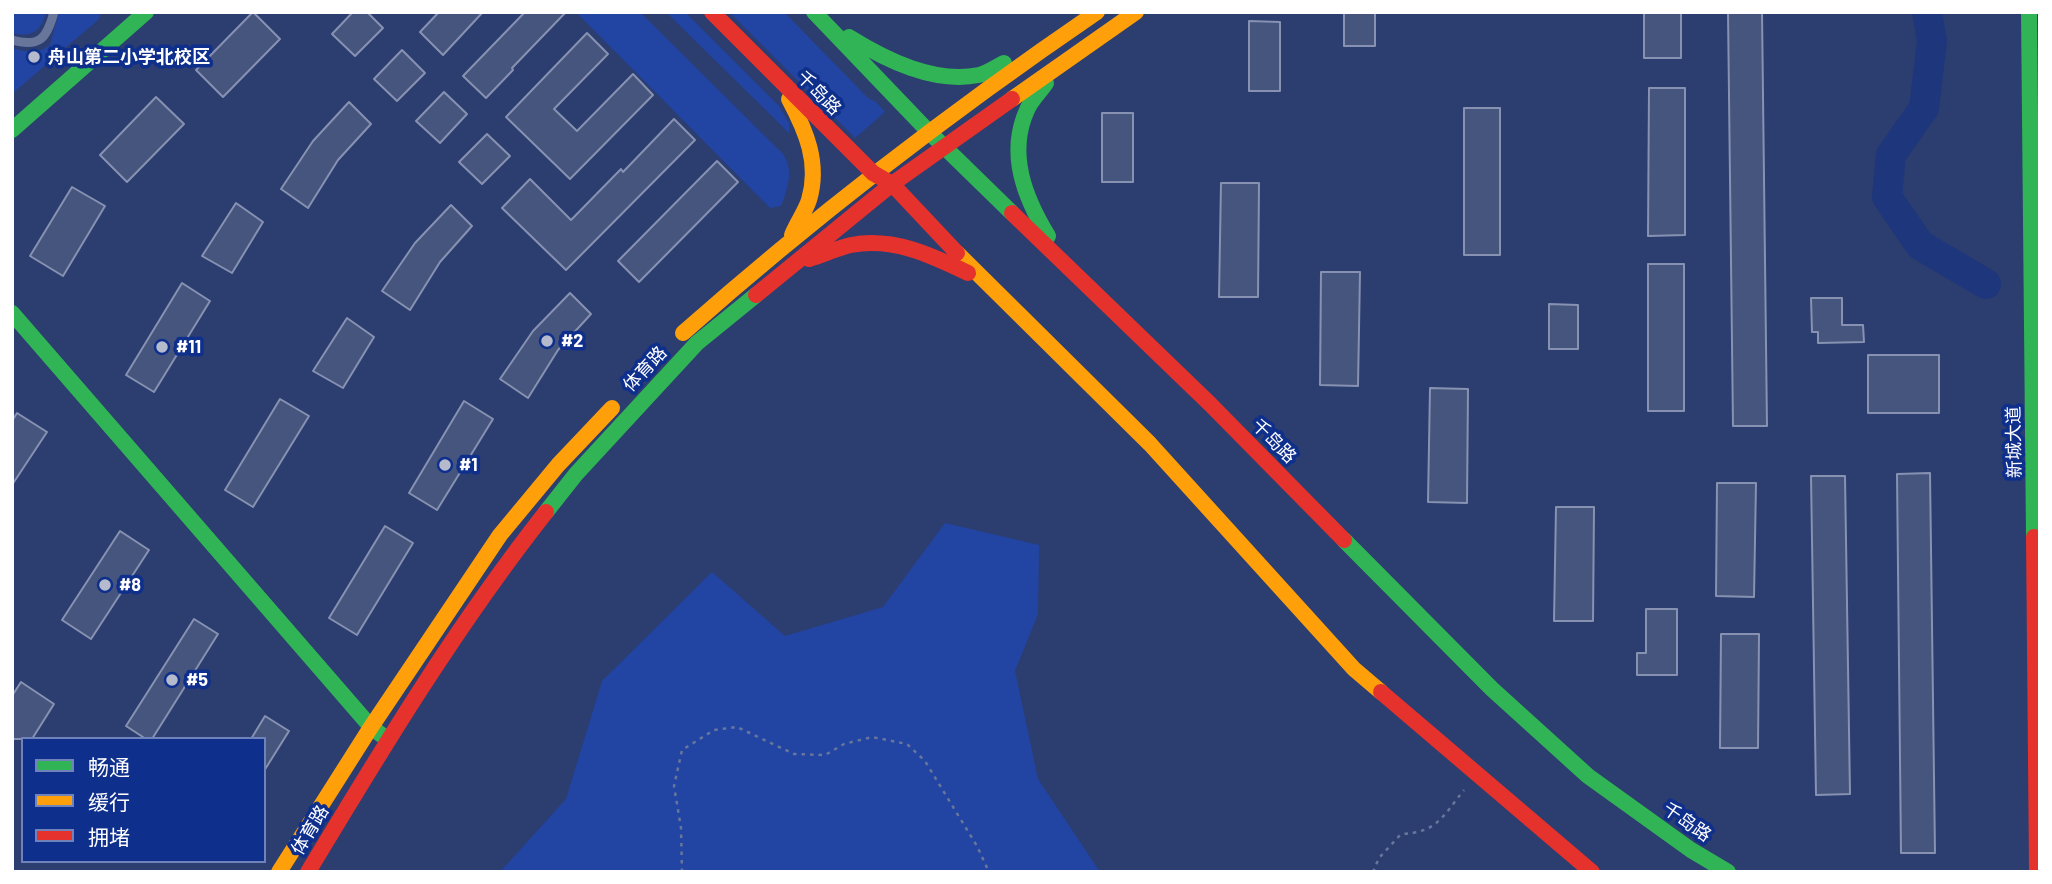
<!DOCTYPE html>
<html>
<head>
<meta charset="utf-8">
<style>
  body { margin:0 }
  #map { position:relative; width:2052px; height:884px; overflow:hidden; background:#2c3d6f; font-family:Barlow,"Noto Sans SC",sans-serif }
  canvas { display:block }
  .frame { position:absolute; inset:0; border:14px solid #fff; pointer-events:none }
  .legend { position:absolute; left:21px; top:737px; width:245px; height:126px; box-sizing:border-box; background:#0f2f8c; border:2px solid #6f82ba; margin:0; padding:9px 12px; list-style:none; font-size:21px; color:#fff }
  .legend li { display:flex; align-items:center; gap:14px; height:35px }
  .legend b { width:35px; border:2px solid #6f82ba }
</style>
</head>
<body>
<div id="map">
<canvas width="2052" height="884"></canvas>
<div class="frame"></div>
<ul class="legend">
<li><b style="height:9px;background:#30b455"></b>畅通</li>
<li><b style="height:9px;background:#ff9f0a"></b>缓行</li>
<li><b style="height:9px;background:#e5322d"></b>拥堵</li>
</ul>
</div>
<script>
const context = document.querySelector('canvas').getContext('2d');
context.lineJoin = 'round';
function fill(path, color) {
  context.fillStyle = color;
  context.fill(path, 'evenodd');
}
function strokePath(path, color, width, dash) {
  context.strokeStyle = color;
  context.lineWidth = width;
  context.lineCap = dash ? 'butt' : 'round';
  context.setLineDash(dash || []);
  context.stroke(path);
}
function write(font, color, halo, rows, align = 'center') {
  context.font = font + ' Barlow,"Noto Sans SC",sans-serif';
  context.lineWidth = 7;
  context.setLineDash([]);
  context.textBaseline = 'middle';
  context.strokeStyle = halo;
  context.fillStyle = color;
  for (const [text, x, y, turn = 0] of rows) {
    context.save();
    context.translate(x, y);
    context.rotate((+turn || 0) * Math.PI / 180);
    context.textAlign = isNaN(turn) ? turn : align;
    if (halo) context.strokeText(text, 0, 0);
    context.fillText(text, 0, 0);
    context.restore();
  }
}
const green = new Path2D(`
  M46 12C42 31 31 38 12 33L13 12Z
  M59 12H101L99 19 12 94V48C28 52 36 55 50 45Z
  M576 12H640L783 154C794 170 788 188 781 206L770 208Z
  M666 12H685L779 106 789 123V133Z
  M729 12H784L868 98 876 102 885 112 855 138Z
  M945 523 1039 545 1038 614 1015 671 1038 779 1100 872H500L566 799 602 681 712 572 785 636 883 607Z`);
const river = new Path2D(`
  M1927 12 1932 41 1924 108 1891 155 1887 197 1920 245 1986 284`);
const building = new Path2D(`
  M253 12 280 39 223 97 196 70Z
  M353 12H367L383 28 355 56 332 34Z
  M439 12H483L443 55 420 32Z
  M525 12H566L512 68 513 70 486 98 463 76Z
  M1344 12H1375V46H1344Z
  M1644 12H1681V58H1644Z
  M1728 12H1762L1767 426H1733Z
  M1249 21 1280 22V91H1249Z
  M587 33 608 54 554 109 577 131 633 74 653 95 570 179 506 117Z
  M402 50 425 73 397 101 374 79Z
  M1649 88H1685V235L1648 236Z
  M444 92 467 114 440 143 416 121Z
  M156 97 184 124 127 182 100 155Z
  M349 102 371 124 338 160 308 208 281 189 313 141Z
  M1464 108H1500V255H1464Z
  M1102 113H1133V182H1102Z
  M674 119 695 140 566 270 502 208 530 179 571 220 621 169 623 172Z
  M487 134 510 156 482 184 459 162Z
  M717 161 738 182 639 282 618 261Z
  M1221 183H1259L1258 297H1219Z
  M72 187 105 206 63 276 30 256Z
  M236 203 263 222 232 273 202 256Z
  M451 205 472 226 440 262 410 310 382 291 415 243Z
  M1648 264H1684V411H1648Z
  M1321 272H1360L1358 386 1320 385Z
  M182 283 210 301 154 392 126 375Z
  M570 293 591 314 558 350 528 398 500 379 533 331Z
  M1811 298H1842V325H1863L1864 342 1818 343V332H1812Z
  M1549 304 1578 305V349H1549Z
  M347 318 374 337 343 388 313 371Z
  M1868 355H1939V413H1868Z
  M1430 388 1468 389 1467 503 1428 502Z
  M280 399 309 416 253 507 225 490Z
  M464 401 493 419 437 510 409 493Z
  M17 413 47 432 12 485V421Z
  M1930 473 1935 853H1901L1897 474Z
  M1811 476H1845L1850 794 1816 795Z
  M1717 483H1756L1754 597 1716 596Z
  M1556 507H1594L1593 621H1554Z
  M385 526 413 543 357 635 329 618Z
  M120 531 149 550 91 639 62 620Z
  M1646 609H1677V675H1637V653H1646Z
  M194 619 218 634 152 739H146L126 726Z
  M1721 634H1759L1758 748H1720Z
  M21 682 54 704 32 739H12V696Z
  M265 716 289 731 264 771V739H251Z`);
const path = new Path2D(`
  M682 872 681 828 674 786 682 750 714 730 737 727 794 754 825 755 844 744 872 737 907 744 925 761 977 846 989 872
  M1373 872 1379 858 1401 834C1437 833 1443 816 1464 790`);
const lane = new Path2D(`
  M12 40C40 48 47 38 54 12`);
const fast = new Path2D(`
  M814 12 928 131 1012 213
  M2029 12 2034 537
  M849 37C886 60 934 84 979 75 988 73 996 67 1004 63
  M1046 83C1040 92 1031 100 1027 110 1007 154 1025 198 1048 236
  M12 130 146 12
  M12 313 371 727 383 736
  M546 512 576 474 697 343 756 295
  M1344 540 1492 689 1588 776 1691 850 1728 872`);
const slow = new Path2D(`
  M789 99C806 131 820 163 809 200 805 212 797 223 792 235
  M1012 99 1136 12
  M957 253 1150 444 1354 669 1381 692
  M683 333C814 217 952 111 1097 12
  M279 872 371 727 500 535 558 465 612 408`);
const jam = new Path2D(`
  M712 12 873 173 892 184 957 253
  M1012 213 1210 404 1344 540
  M809 259C823 255 837 248 851 245 893 237 931 255 968 273
  M756 295 892 184 1012 99
  M2034 537 2037 872
  M1381 692 1592 872
  M308 872C382 749 457 625 546 512`);
const markers = [
  [34,57,7,"#b5bbcd"],
  [547,341,7,"#b5bbcd"],
  [162,347,7,"#b5bbcd"],
  [445,465,7,"#b5bbcd"],
  [105,585,7,"#b5bbcd"],
  [172,680,7,"#b5bbcd"]
];
const poiNames = [
  ["舟山第二小学北校区",48,57],
  ["#2",561,341],
  ["#11",176,347],
  ["#1",459,465],
  ["#8",119,585],
  ["#5",186,680]
];
const streetNames = [
  ["千岛路",819,93,45],
  ["体育路",645,369,-47],
  ["千岛路",1274,441,45],
  ["新城大道",2014,442,-91],
  ["千岛路",1687,822,35],
  ["体育路",310,830,-59]
];
fill(green, '#2245a4');
strokePath(river, '#1e367b', 30);
fill(building, '#46557e');
strokePath(building, '#8792b2', 2);
strokePath(path, '#68769c', 2.5, [3.5, 5]);
strokePath(lane, '#68769c', 9);
strokePath(fast, '#30b455', 16);
strokePath(slow, '#ff9f0a', 16);
strokePath(jam, '#e5322d', 16);
for (const [x, y, r, color] of markers) {
  const dot = new Path2D();
  dot.arc(x, y, r, 0, 2 * Math.PI);
  context.fillStyle = color;
  context.fill(dot);
  strokePath(dot, '#0f2f8c', 2.5);
}
write('bold 18px', '#fff', '#0f2f8c', poiNames, 'left');
write('18px', '#fff', '#0f2f8c', streetNames);
</script>
</body>
</html>
